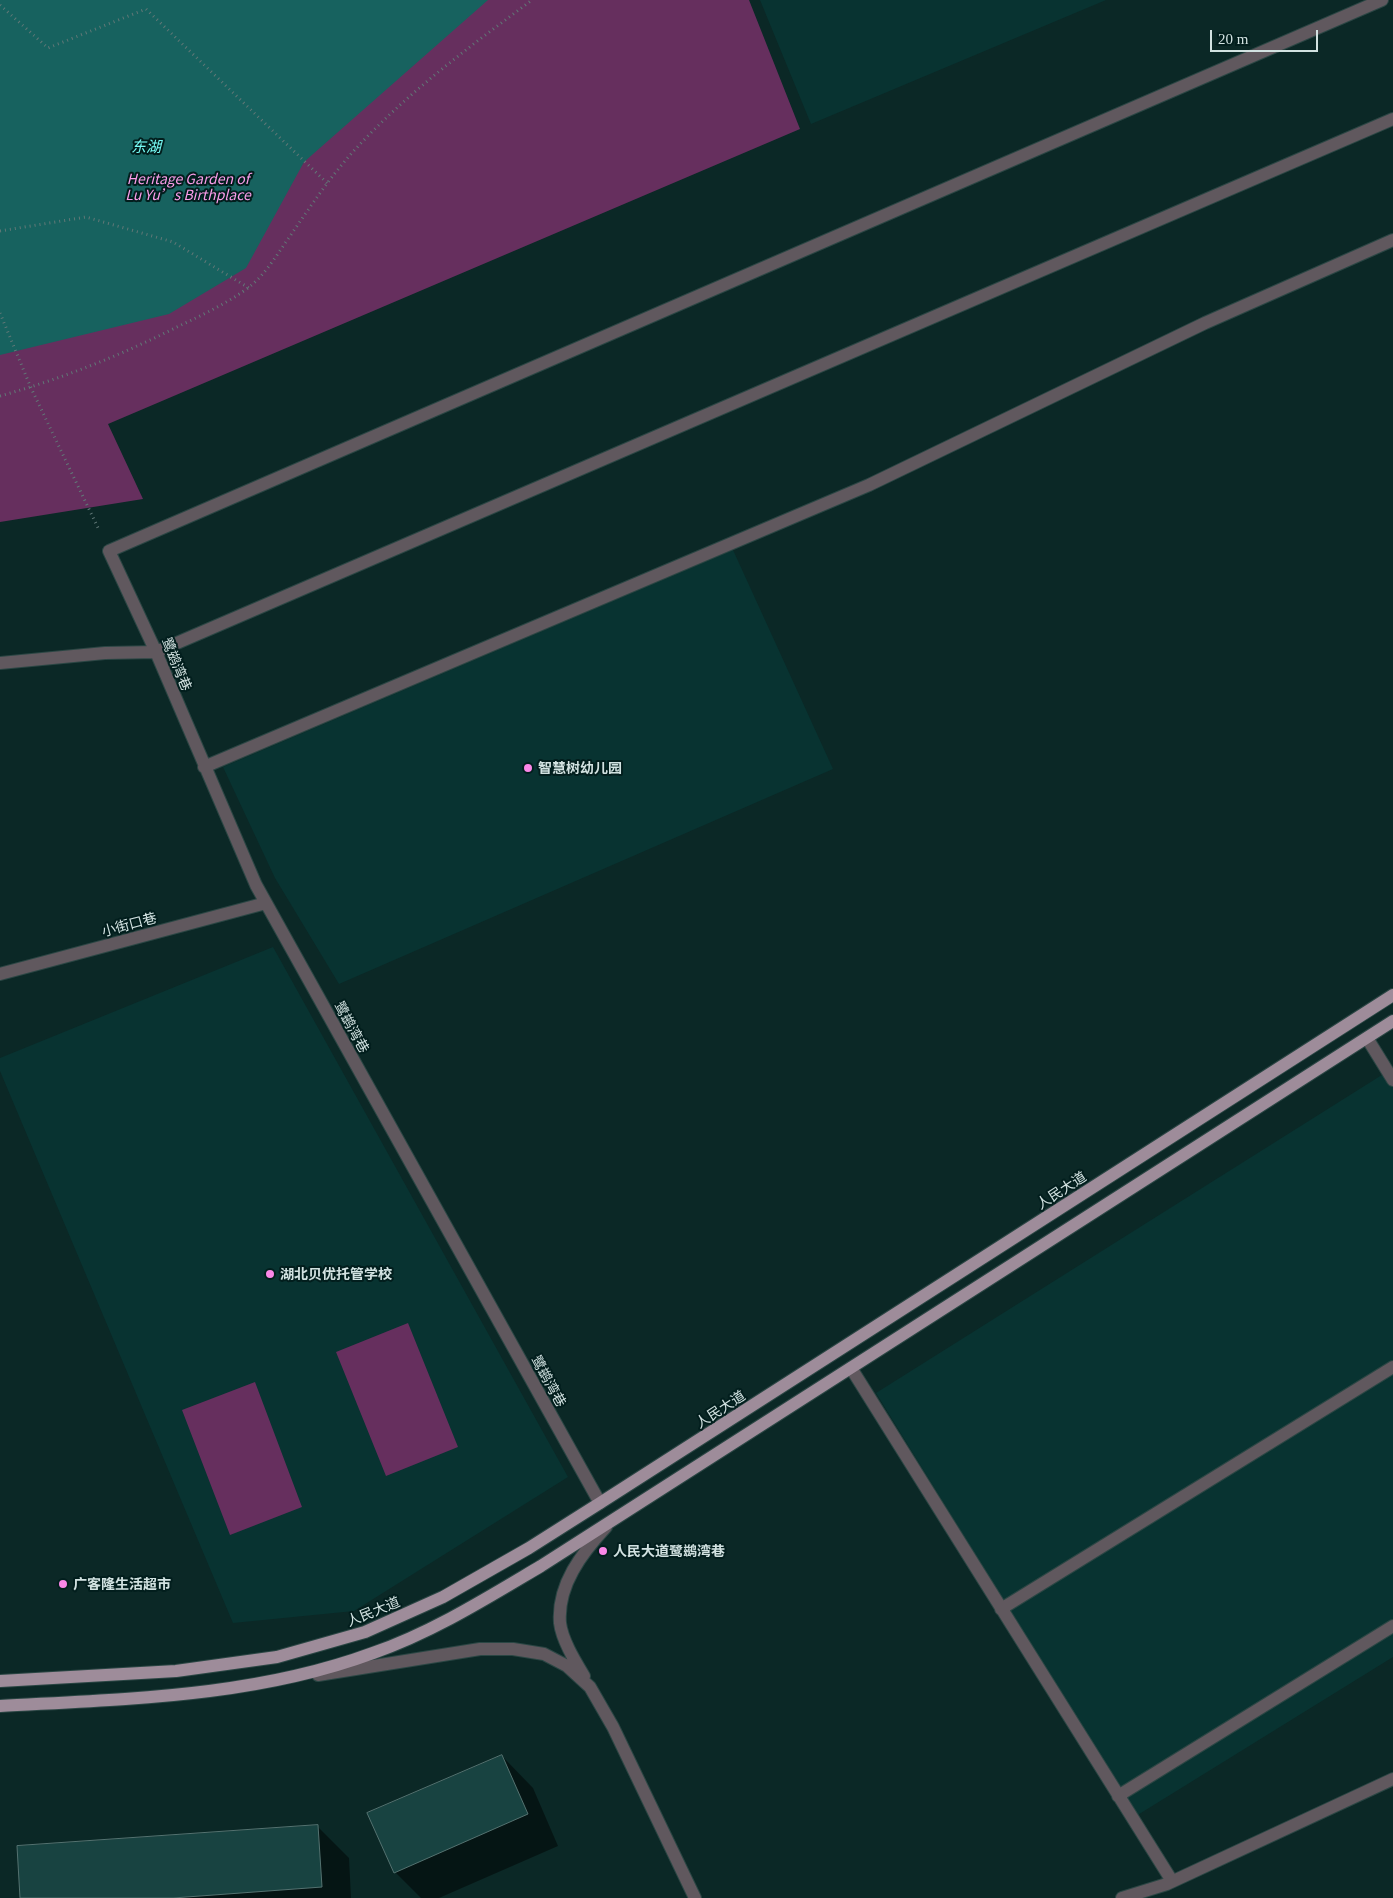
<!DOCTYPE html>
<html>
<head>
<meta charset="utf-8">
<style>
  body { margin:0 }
  #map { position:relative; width:1393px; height:1898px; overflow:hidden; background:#0b2826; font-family:Georgia,serif }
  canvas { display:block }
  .scale { position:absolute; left:1210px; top:30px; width:108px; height:22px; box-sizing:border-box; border:2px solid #d2e2e1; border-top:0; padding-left:6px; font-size:15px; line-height:18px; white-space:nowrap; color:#d2e2e1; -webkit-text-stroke:4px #021e1d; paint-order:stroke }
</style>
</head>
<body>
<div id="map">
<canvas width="1393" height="1898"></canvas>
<div class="scale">20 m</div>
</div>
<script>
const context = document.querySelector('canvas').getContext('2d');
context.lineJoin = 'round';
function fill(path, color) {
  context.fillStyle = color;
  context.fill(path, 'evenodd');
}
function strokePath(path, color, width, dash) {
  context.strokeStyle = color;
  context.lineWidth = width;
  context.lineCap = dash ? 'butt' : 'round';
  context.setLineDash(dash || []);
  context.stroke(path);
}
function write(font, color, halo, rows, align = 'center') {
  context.font = font + ' Georgia,"Noto Sans SC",serif';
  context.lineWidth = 4;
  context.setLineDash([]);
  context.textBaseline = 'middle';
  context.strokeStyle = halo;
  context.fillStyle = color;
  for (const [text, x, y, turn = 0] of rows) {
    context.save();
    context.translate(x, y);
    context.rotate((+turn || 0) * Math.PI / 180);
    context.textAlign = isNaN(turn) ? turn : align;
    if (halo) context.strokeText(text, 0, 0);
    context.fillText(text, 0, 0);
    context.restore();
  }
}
const built = new Path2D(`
  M760 0H1106L811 124Z
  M733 550 833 769 339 984 275 878 223 767Z
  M273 947 568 1477 354 1611 233 1623 0 1071V1058Z
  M1393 1068V1657L1136 1816 876 1393Z`);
const green = new Path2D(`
  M0 0H749L800 129 108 424 143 499 0 522Z
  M408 1323 458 1447 386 1476 336 1352Z
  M255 1382 302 1507 230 1535 182 1410Z`);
const water = new Path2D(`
  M0 0H488L304 162 246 268 169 314 0 355Z`);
const shadow = new Path2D(`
  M502 1756 533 1788 558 1846 439 1898H421L395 1872Z
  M317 1826 349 1858 351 1898H22Z`);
const building = new Path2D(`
  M502 1755 528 1814 394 1873 367 1813Z
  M318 1825 322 1887 173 1898H20L17 1846Z`);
const path = new Path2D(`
  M0 5 48 48 146 9 327 183
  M0 231 86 217 173 242 249 288
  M0 313 31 388 99 530
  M0 396C61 379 119 356 175 328 200 316 226 304 248 288 265 275 276 256 288 239 308 210 328 180 351 154 404 95 469 47 532 0`);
const minor = new Path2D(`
  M0 663 105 653 156 652 1393 119
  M204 767 869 485 1205 323 1393 240
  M0 974 266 903
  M1367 1038 1393 1080
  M851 1368 1172 1881
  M600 1503 256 885 156 652 109 551 1382 0
  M1001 1609 1393 1367
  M318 1675 480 1649H513L544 1654 567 1666 590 1687 613 1727 695 1898
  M584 1676C575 1661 562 1640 560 1623 557 1585 582 1553 606 1527
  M1118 1796 1393 1626
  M1122 1898 1167 1884 1393 1779`);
const major = new Path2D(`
  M0 1681 176 1671 277 1657 365 1632 443 1597 529 1548 600 1503 1393 995
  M0 1706C126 1699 254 1697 373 1653 433 1632 487 1598 541 1566L1393 1021`);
const markers = [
  [528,768,5,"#fa87e7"],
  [270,1274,5,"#fa87e7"],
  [603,1551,5,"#fa87e7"],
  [63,1584,5,"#fa87e7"]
];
const parkNames = [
  ["Heritage Garden of",188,179],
  ["Lu Yu’s Birthplace",188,195]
];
const streetNames = [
  ["鹭鹚湾巷",177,664,67],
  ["小街口巷",129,924,-15],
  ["鹭鹚湾巷",352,1027,61],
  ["人民大道",1061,1190,-33],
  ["鹭鹚湾巷",549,1381,61],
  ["人民大道",720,1409,-33],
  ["人民大道",373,1611,-22]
];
const poiNames = [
  ["智慧树幼儿园",538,768],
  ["湖北贝优托管学校",280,1274],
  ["人民大道鹭鹚湾巷",613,1551],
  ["广客隆生活超市",73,1584]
];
const waterNames = [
  ["东湖",146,146]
];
fill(built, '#083331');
fill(green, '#662f5e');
fill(water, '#17625f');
fill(shadow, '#0007');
fill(building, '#184341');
strokePath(building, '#547270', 1);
strokePath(minor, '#2b4644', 14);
strokePath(major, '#2b4644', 14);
strokePath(path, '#617877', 3, [1, 4]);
strokePath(minor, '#60585e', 12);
strokePath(major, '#9e8c9a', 12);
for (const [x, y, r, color] of markers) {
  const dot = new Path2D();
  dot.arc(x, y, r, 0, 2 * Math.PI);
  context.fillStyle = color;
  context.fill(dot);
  strokePath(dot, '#021e1d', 2);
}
write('italic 14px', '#fb9dea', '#021e1d', parkNames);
write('14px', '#d2e2e1', '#021e1d', streetNames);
write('bold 14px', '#d2e2e1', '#021e1d', poiNames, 'left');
write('italic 15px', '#77fdf6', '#021e1d', waterNames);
</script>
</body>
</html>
